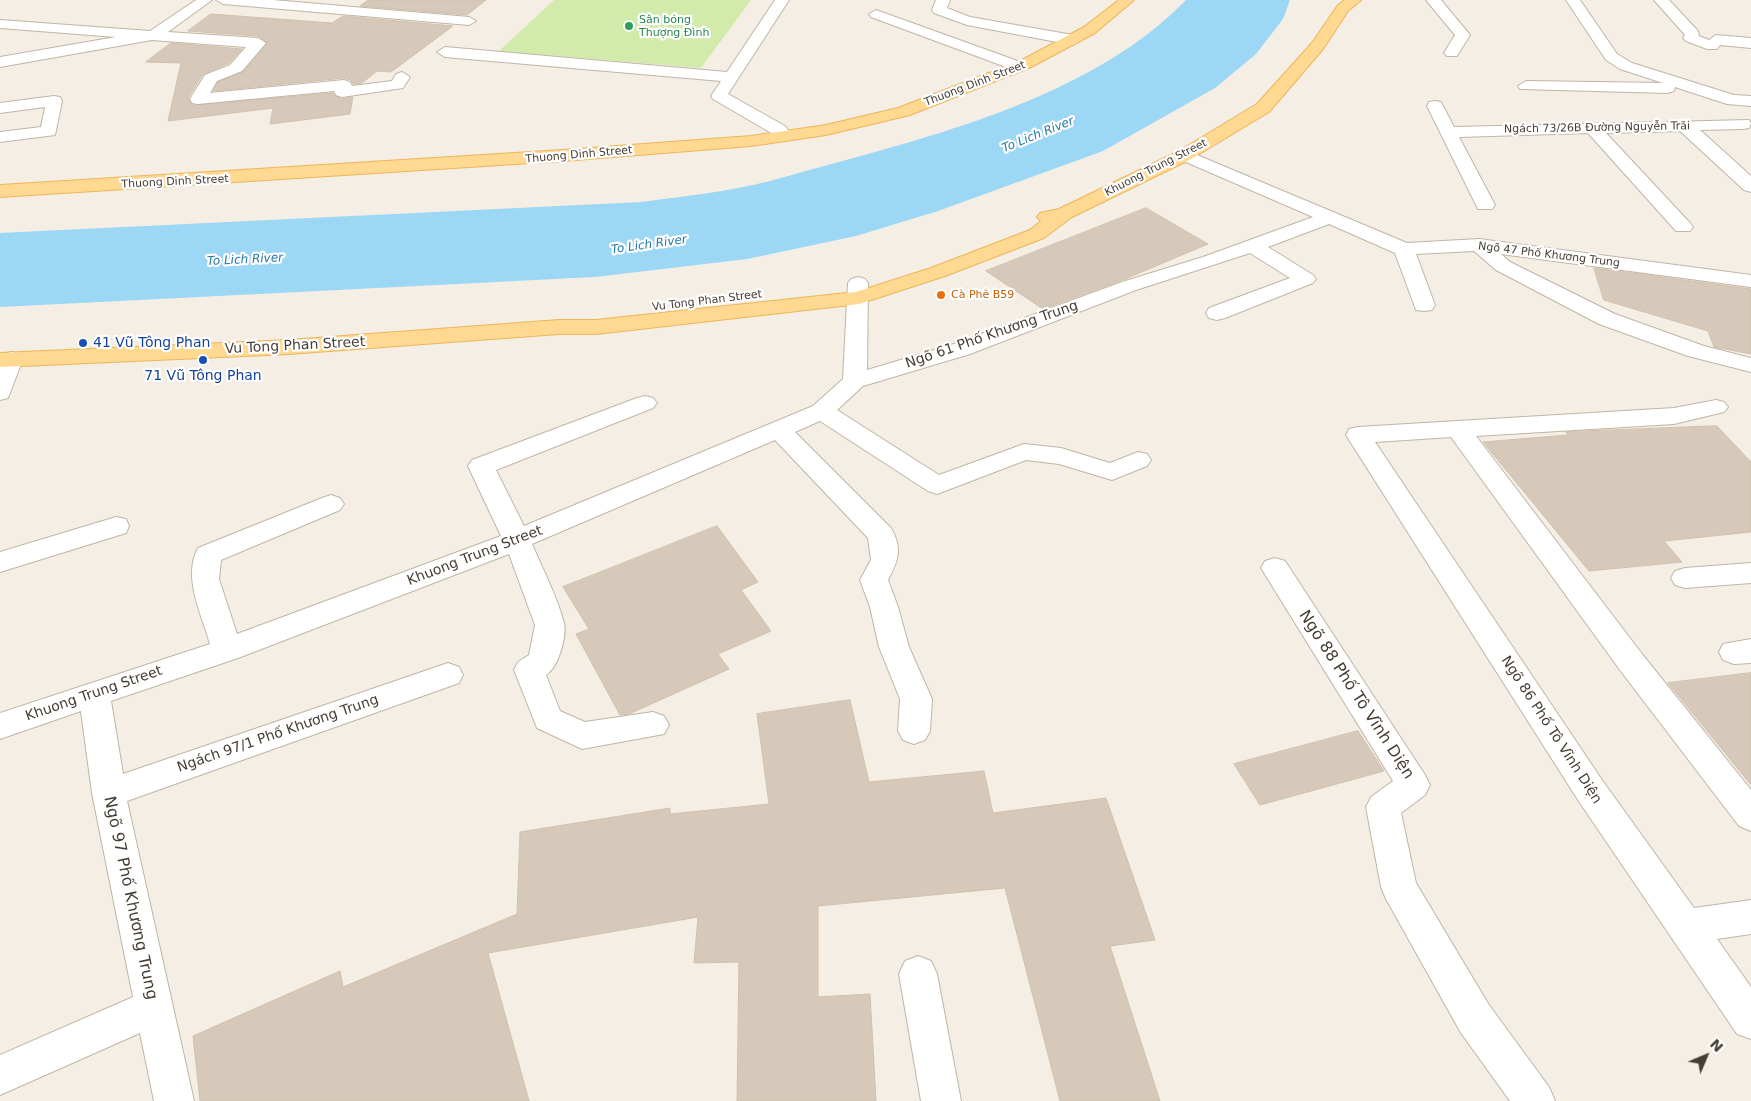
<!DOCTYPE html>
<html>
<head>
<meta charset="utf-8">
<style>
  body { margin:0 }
  #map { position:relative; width:1751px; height:1101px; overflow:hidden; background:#f4eee4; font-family:"DejaVu Sans",sans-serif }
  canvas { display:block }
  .north { position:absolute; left:1681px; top:1031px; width:50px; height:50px; -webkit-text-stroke:4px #fff; paint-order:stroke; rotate:45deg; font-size:14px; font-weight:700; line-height:20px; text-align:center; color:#463e34 }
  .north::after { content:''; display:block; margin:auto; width:18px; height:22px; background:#463e34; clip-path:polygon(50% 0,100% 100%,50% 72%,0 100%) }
</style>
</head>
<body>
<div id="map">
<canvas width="1751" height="1101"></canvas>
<div class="north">N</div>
</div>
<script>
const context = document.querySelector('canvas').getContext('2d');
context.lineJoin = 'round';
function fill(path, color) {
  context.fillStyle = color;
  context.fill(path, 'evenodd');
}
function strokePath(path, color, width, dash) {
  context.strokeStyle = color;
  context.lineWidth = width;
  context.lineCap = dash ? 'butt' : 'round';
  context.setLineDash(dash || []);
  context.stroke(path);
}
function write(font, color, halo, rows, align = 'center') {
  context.font = font + ' "DejaVu Sans",sans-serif';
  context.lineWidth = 4.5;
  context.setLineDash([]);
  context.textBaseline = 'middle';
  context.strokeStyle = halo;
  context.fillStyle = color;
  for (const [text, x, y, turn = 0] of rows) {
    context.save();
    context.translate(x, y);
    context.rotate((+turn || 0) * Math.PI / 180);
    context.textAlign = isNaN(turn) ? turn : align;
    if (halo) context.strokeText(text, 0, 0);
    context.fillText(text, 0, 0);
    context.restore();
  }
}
const green = new Path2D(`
  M554 0H751L701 68 499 51Z`);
const water = new Path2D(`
  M1186 0H1290L1283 19 1256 54 1215 88 1103 151 938 211 856 236 747 259 595 277 0 307V233L642 202C676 197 710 194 743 187 775 181 807 170 839 162 956 130 1099 90 1186 0Z`);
const building = new Path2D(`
  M369 0H486L467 15 360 6Z
  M211 14 332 23 343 16 453 26 391 72 377 71 362 83 353 84 351 80 344 78 213 91 218 82 243 72 268 43 258 36 188 31Z
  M171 43 242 49 229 63 203 74 188 98 192 105 333 93 341 99 353 97 350 114 270 124 273 108 168 121 181 63 146 62Z
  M1146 208 1208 244 1125 279 1043 309 986 271Z
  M1594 268 1751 289V354L1714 347 1708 331 1604 300Z
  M1717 426 1751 462V532L1664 541 1682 562 1589 571 1483 442 1568 435 1566 432Z
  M717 526 758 582 741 590 771 631 718 654 729 669 629 714 620 715 576 634 589 629 563 587Z
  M1751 673V785L1668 683Z
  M850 700 869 782 984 771 993 813 1106 798 1155 940 1110 946 1160 1101H1060L1005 888 818 906V997L870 994 876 1101H737L739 962 694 963 698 917 488 953 529 1101H200L193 1036 340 971 343 987 517 914 520 832 670 808V814L769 804 757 714Z
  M1358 731 1384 771 1260 805 1234 764Z`);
const minor = new Path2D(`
  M196 0H212L168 32 258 38 266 43 242 71 217 81 210 93 344 80 350 82 352 86 392 81 396 74 402 72 410 77 403 88 342 97 336 95 334 91 198 104 192 103 190 99 205 75 230 65 246 47 152 40 0 67V57L116 37 0 28V20L150 31Z
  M216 0H273L469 17 476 21 469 25 223 4Z
  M775 0H789L728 94 785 126 793 136 790 140C782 142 778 140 773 134L713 99 711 96 721 81 445 57 437 52 445 47 727 72Z
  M936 0H950L947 8 970 17 1073 35 1081 40 1073 45 967 25 934 13 932 10Z
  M1426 0H1441L1470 35 1457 56H1447L1444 53 1455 35Z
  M1566 0H1580L1617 54 1632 63 1734 95 1751 96V106L1727 104 1675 87 1674 91 1668 93 1520 89 1518 86 1526 81 1663 83 1620 69 1606 60Z
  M1654 0H1669L1698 31 1699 36 1709 40 1716 35 1751 38V48L1720 45 1717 49H1707L1686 41 1683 38 1685 35Z
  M876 10 1026 64 1028 67 1020 72 1014 70 871 17 869 14Z
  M54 96 60 97 62 101 55 135 0 142V132L41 127 45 107 0 113V103Z
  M1435 101 1441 102 1454 127 1749 120 1751 123 1749 128 1743 129 1700 130 1751 176V192L1744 190 1680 131 1606 133 1690 223 1693 227 1690 231H1676L1588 133 1459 137 1495 205 1492 209H1478L1427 106 1429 102Z
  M1185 150 1407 243 1479 239 1751 275V287L1501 254 1510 262 1615 314 1704 346 1751 358V372L1688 356 1599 324 1496 270 1474 251 1416 254 1435 305 1432 310 1424 311 1416 310 1395 253 1329 224 1268 247 1313 275 1316 279 1313 283 1225 318 1217 320 1209 318 1206 313 1209 308 1290 278 1250 253 1136 290 970 354 863 386 837 410 939 475 1024 444 1061 448 1110 463 1138 452 1147 454 1151 460 1147 466 1112 480 1059 464 1026 460 937 494 928 491 820 421 795 432 891 528C903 549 898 561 888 580L898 607 909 647 932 699 930 731 925 740 914 744 903 740 898 731 900 699 879 647 870 607 860 580 871 560 868 538 775 440 532 544C543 570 557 596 564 623 567 637 558 668 546 675L560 711 585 722 653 712 664 716 669 725 664 734 582 749 537 728 514 670 518 662 529 655 535 625 509 554 238 658 111 701 123 774 448 663 459 667 463 675 459 683 127 801 194 1101H154L140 1033 0 1095V1055L133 997 92 793 81 711 0 739V713L210 644C202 615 182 577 198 548L322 498 331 495 340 498 344 504 340 510 221 560 219 579 237 634 501 536 468 466 472 460 637 398 645 396 653 398 657 403 653 408 496 470 524 526 813 406 843 379 848 283 851 279 858 277 865 279 868 283 867 370 954 344 1122 282 1203 257 1313 217 1179 159 1176 155 1179 151Z
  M12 352 20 354 23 359 8 398 0 400V361L4 354Z
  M1716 400 1724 402 1728 407 1724 412 1674 424 1476 436 1642 654 1751 790V831L1739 826 1620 670 1451 437 1375 442 1602 780 1694 908 1751 900V934L1717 939 1751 987V1039L1737 1034 1578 800 1346 435 1349 429 1358 427 1674 408Z
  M116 517 126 519 129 526 126 533 0 572V552Z
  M1275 558 1285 561 1425 775 1430 785 1425 795 1401 813 1416 883 1489 1005 1549 1087 1555 1101H1510L1461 1033 1386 899 1381 887 1366 807 1371 797 1393 781 1261 568 1265 561Z
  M1751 563V583L1685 588 1675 585 1671 578 1675 571 1685 568Z
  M1751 639V663L1734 664 1723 660 1719 652 1723 644Z
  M918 956 931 961 937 974 961 1101H921L899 974 905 961Z`);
const major = new Path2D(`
  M1119 0H1134L1095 33 1031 67 910 115 826 135 751 146 563 161 0 197V185L563 150 751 136 826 125 898 108 1020 61 1084 27Z
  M1345 0H1361L1348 11 1323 49 1269 112 1191 159 1072 217 1044 238 945 276 859 304 596 334H559L289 354 0 367V353L289 340 559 320H596L856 292 931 268 1030 230 1041 221 1037 217 1040 213 1059 209 1179 151 1257 104 1312 43 1338 5Z`);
const markers = [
  [629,26,5,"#2e9e5b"],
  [941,295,5,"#e8710a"],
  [83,343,5,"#1a4fb4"],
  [203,360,5,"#1a4fb4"]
];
const farLeisurenames = [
  ["Sân bóng",639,20],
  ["Thượng Đình",639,33]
];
const farStreetnames = [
  ["Thuong Dinh Street",975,84,-21],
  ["Ngách 73/26B Đường Nguyễn Trãi",1597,128,-1],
  ["Thuong Dinh Street",579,155,-5],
  ["Khuong Trung Street",1156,168,-27],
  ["Thuong Dinh Street",175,182,-3],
  ["Ngõ 47 Phố Khương Trung",1549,255,7],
  ["Vu Tong Phan Street",707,301,-7]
];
const farFoodnames = [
  ["Cà Phê B59",951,295]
];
const farWaternames = [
  ["To Lich River",1038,135,-22],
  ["To Lich River",649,245,-8],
  ["To Lich River",245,260,-3]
];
const streetNames = [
  ["Ngõ 61 Phố Khương Trung",992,335,-19],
  ["Vu Tong Phan Street",295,346,-3],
  ["Khuong Trung Street",475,556,-21],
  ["Khuong Trung Street",94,694,-19],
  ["Ngõ 86 Phố Tô Vĩnh Diện",1551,730,57],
  ["Ngách 97/1 Phố Khương Trung",278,734,-19]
];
const transitNames = [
  ["41 Vũ Tông Phan",93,343],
  ["71 Vũ Tông Phan",203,376,"center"]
];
const nearStreetnames = [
  ["Ngõ 88 Phố Tô Vĩnh Diện",1356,695,57],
  ["Ngõ 97 Phố Khương Trung",130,898,78]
];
fill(green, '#d2ebaa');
fill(water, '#9cd7f5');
fill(building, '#d6c9b9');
strokePath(building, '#d1c0ac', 1);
strokePath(minor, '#c0b5a6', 2);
strokePath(major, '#ecb65a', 2);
fill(minor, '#fff');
fill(major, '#ffd892');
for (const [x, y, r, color] of markers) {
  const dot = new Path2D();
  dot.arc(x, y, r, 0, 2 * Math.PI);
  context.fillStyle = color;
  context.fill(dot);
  strokePath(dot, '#fff', 2);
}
write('11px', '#27864d', '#fff', farLeisurenames, 'left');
write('11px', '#463e34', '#fff', farStreetnames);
write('11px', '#c56008', '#fff', farFoodnames, 'left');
write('italic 12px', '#2479a8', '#fff', farWaternames);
write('14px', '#463e34', '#fff', streetNames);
write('14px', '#164399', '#fff', transitNames, 'left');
write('16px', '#463e34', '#fff', nearStreetnames);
</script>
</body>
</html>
